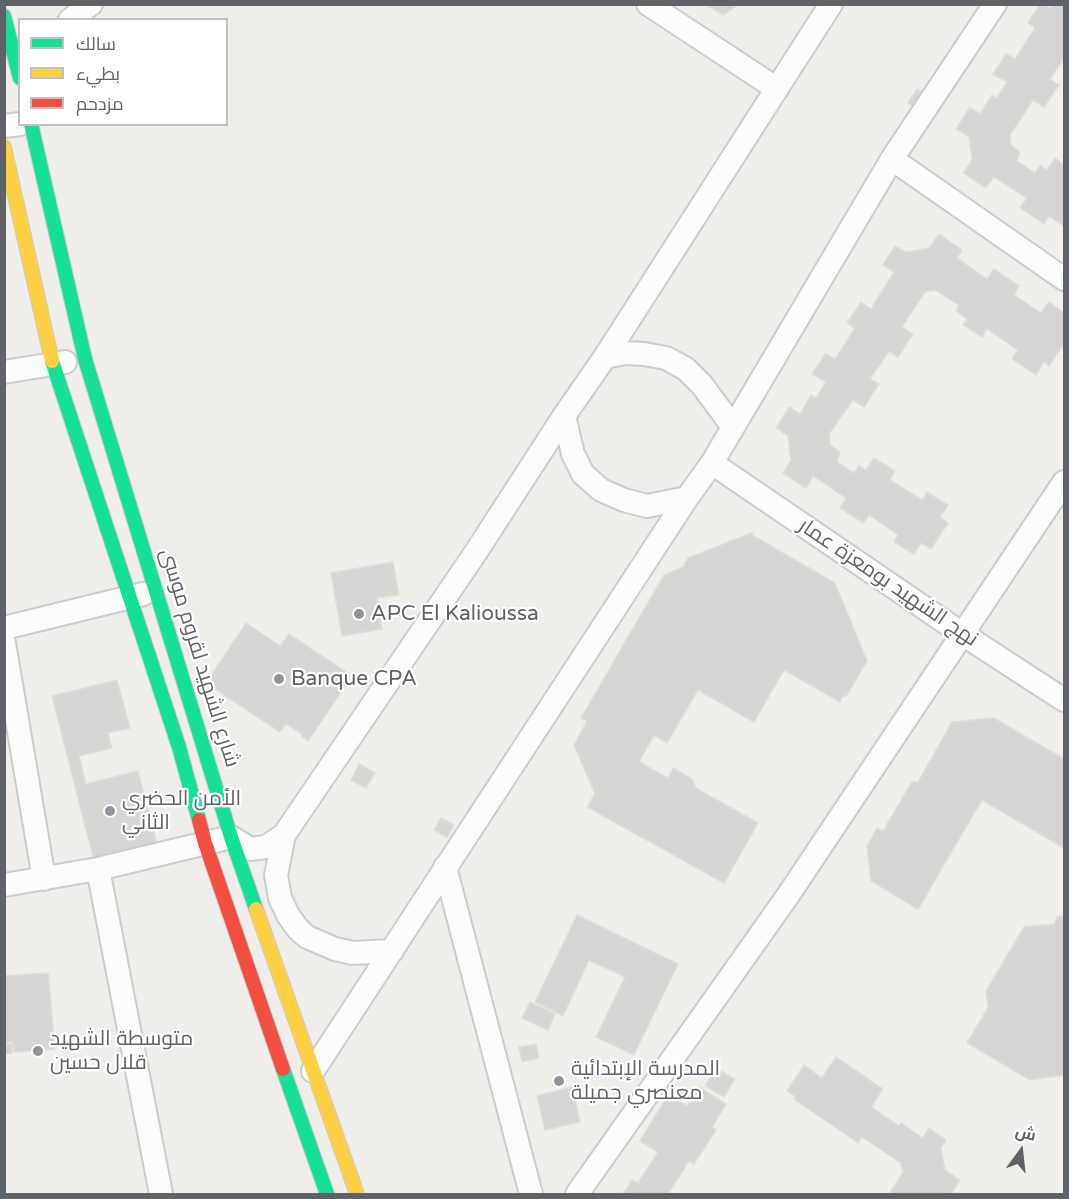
<!DOCTYPE html>
<meta charset="utf-8">
<style>
body{margin:0}
#map{position:relative;width:1069px;height:1199px;overflow:hidden;background:#efeeea;font-family:"Varela Round",Cairo,sans-serif}
canvas{display:block}
.frame{position:absolute;inset:0;border:6px solid #5f6368;pointer-events:none}
.legend{position:absolute;left:18px;top:18px;width:210px;height:108px;box-sizing:border-box;background:#fff;border:2px solid #bfc1c3;margin:0;padding:8px 10px;list-style:none;font-size:18px;color:#5f6368}
.legend li{display:flex;align-items:center;gap:12px;height:30px}
.legend b{width:30px;border:2px solid #bfc1c3}
.north{position:absolute;left:991px;top:1121px;width:60px;height:60px;-webkit-text-stroke:4px #fff;paint-order:stroke;rotate:15deg;font-size:16px;font-weight:700;line-height:24px;text-align:center;color:#5f6368}
.north::after{content:'';display:block;margin:auto;width:21px;height:27px;background:#5f6368;clip-path:polygon(50% 0,100% 100%,50% 72%,0 100%)}
</style>
<div id="map">
<canvas width="1069" height="1199"></canvas>
<div class="frame"></div>
<ul class="legend">
<li><b style="height:8px;background:#16e098"></b>سالك</li>
<li><b style="height:8px;background:#ffcf43"></b>بطيء</li>
<li><b style="height:8px;background:#f24e42"></b>مزدحم</li>
</ul>
<div class="north">ش</div>
</div>
<script>
const c = document.querySelector('canvas').getContext('2d');
c.lineJoin = 'round';
function paint(path, color) { c.fillStyle = color; c.fill(path, 'evenodd'); }
const shape = rows => new Path2D(rows.map(r => 'M' + r).join(''));
function stroke(path, color, width, dash) { c.strokeStyle = color; c.lineWidth = width; c.lineCap = dash ? 'butt' : 'round'; c.setLineDash(dash || []); c.stroke(path); }
function drawText(font, color, halo, rows, align = 'center') {
  c.font = font + ' "Varela Round",Cairo,sans-serif'; c.lineWidth = 4.5; c.setLineDash([]); c.textBaseline = 'middle'; c.strokeStyle = halo; c.fillStyle = color; for (const [text, x, y, turn = 0] of rows) {
    c.save(); c.translate(x, y); c.rotate((+turn || 0) * Math.PI / 180); c.textAlign = isNaN(turn) ? turn : align; if (halo) c.strokeText(text, 0, 0); c.fillText(text, 0, 0); c.restore();
  }
}
const building = shape([
 [705,4,739,4,723,15,705,4],
 [1040,4,1045,4,1051,9,1054,4,1064,4,1064,58,1050,79,1059,85,1044,107,1033,100,1010,135,1011,145,1020,152,1017,161,1035,173,1040,165,1047,170,1055,158,1064,165,1064,226,1049,216,1044,224,1020,208,1027,198,994,177,986,188,963,173,972,160,969,137,956,129,970,107,980,114,992,95,996,99,1007,82,993,74,1006,54,1015,59,1035,28,1028,23,1040,4],
 [917,89,931,97,923,111,908,103,917,89],
 [939,234,962,250,957,258,987,279,994,269,1019,286,1014,295,1041,313,1049,302,1064,313,1064,343,1049,366,1044,362,1036,375,1012,359,1018,350,987,329,982,337,963,325,967,319,956,311,959,305,935,290,925,292,902,327,913,334,898,357,889,351,870,379,879,384,864,407,853,400,829,434,830,445,840,452,837,462,854,473,859,465,866,470,874,458,895,471,890,480,922,500,927,492,948,505,940,517,948,523,931,549,921,543,914,554,894,542,898,535,869,515,863,523,840,508,846,498,813,476,806,488,783,473,791,460,788,436,776,428,789,407,800,414,811,395,816,398,826,382,812,374,826,353,835,359,855,328,847,323,861,302,871,309,894,272,883,265,895,246,906,252,929,248,939,234],
 [754,532,752,535,835,583,867,661,847,695,842,697,840,702,784,670,754,722,698,690,667,743,654,735,639,762,668,778,673,768,692,779,696,788,758,823,724,883,587,807,595,794,574,745,587,721,581,718,664,575,683,567,688,558,754,532],
 [393,562,399,595,377,598,382,629,342,636,331,573,393,562],
 [246,623,280,646,289,634,352,676,308,741,301,736,302,734,286,724,280,732,206,683,246,623],
 [117,680,130,728,108,733,112,748,79,756,86,784,138,771,157,844,94,861,52,696,117,680],
 [994,718,1064,759,1064,848,982,800,918,909,871,881,867,846,877,828,883,831,912,782,918,782,952,722,994,718],
 [359,764,375,773,366,788,351,780,359,764],
 [441,818,454,825,447,837,434,830,441,818],
 [577,915,678,964,634,1055,596,1037,625,977,589,960,563,1016,535,1002,577,915],
 [1058,916,1064,916,1064,1075,1030,1080,967,1043,988,1008,986,991,1024,927,1054,924,1058,916],
 [48,973,55,1049,14,1052,13,1042,4,1042,4,976,48,973],
 [530,1002,555,1014,548,1030,522,1018,530,1002],
 [4,1044,12,1044,12,1053,4,1054,4,1044],
 [536,1044,539,1058,522,1062,519,1047,536,1044],
 [836,1057,883,1089,871,1107,899,1126,901,1123,923,1138,929,1128,946,1140,941,1148,945,1170,960,1180,951,1194,889,1194,903,1172,901,1163,862,1137,858,1143,794,1099,796,1097,787,1091,804,1065,822,1078,836,1057],
 [716,1068,735,1079,724,1097,705,1086,716,1068],
 [572,1087,580,1122,545,1130,537,1096,572,1087],
 [699,1087,726,1104,712,1127,716,1130,694,1164,689,1161,668,1194,623,1194,632,1180,638,1183,658,1152,640,1141,668,1095,687,1106,699,1087]
]);
paint(building, '#d6d5d3');
stroke(building, '#deddd9', 1.5);
const street = shape([
 [648,4,777,89],
 [70,20,91,4],
 [4,126,20,124],
 [892,159,1064,279],
 [605,357,625,353,644,354,666,358,686,369,702,385,733,427],
 [4,372,65,362],
 [564,416,573,454,583,474,601,490,624,500,647,506,687,498],
 [712,463,964,635,1064,700],
 [4,628,143,594],
 [4,643,44,879],
 [284,835,276,875,280,898,288,915,298,929,307,937,335,949,353,953,392,951],
 [445,867,531,1194],
 [98,869,161,1194],
 [4,885,98,869,231,837,250,849,266,847,284,835,476,552,564,416,605,357,831,4],
 [313,1071,687,498,712,463,892,159,995,4],
 [577,1194,789,894,1064,482]
]);
const fast = shape([
 [4,16,20,78],
 [31,124,85,359,231,837,256,909],
 [52,361,179,747,199,820],
 [283,1069,327,1194]
]);
const slow = shape([
 [4,147,52,361],
 [256,909,357,1194]
]);
const jam = shape([
 [199,820,205,843,283,1069]
]);
stroke(street, '#cbcccc', 26);
stroke(fast, '#cacacb', 16);
stroke(slow, '#cacacb', 16);
stroke(jam, '#cacacb', 16);
stroke(street, '#fdfcfc', 22);
stroke(fast, '#16e098', 14);
stroke(slow, '#ffcf43', 14);
stroke(jam, '#f24e42', 14);
for (const [x, y, r, color] of [
 [359,614,6,"#919496"],
 [279,679,6,"#919496"],
 [110,811,6,"#919496"],
 [38,1051,6,"#919496"],
 [559,1081,6,"#919496"]
]) { const dot = new Path2D(); dot.arc(x, y, r, 0, 2 * Math.PI); c.fillStyle = color; c.fill(dot); stroke(dot, '#fff', 2); }
drawText('21px', '#5f6368', '#fff', [
 ["نهج الشهيد بومعزة عمار",888,583,34],
 ["شارع الشهيد لقروم موسى",199,658,73]
]);
drawText('21px', '#5f6368', '#fff', [
 ["APC El Kalioussa",371,614],
 ["Banque CPA",291,679],
 ["الأمن الحضري",122,799],
 ["الثاني",122,823],
 ["متوسطة الشهيد",50,1039],
 ["قلال حسين",50,1063],
 ["المدرسة الإبتدائية",571,1069],
 ["معنصري جميلة",571,1093]
], 'left');
</script>
